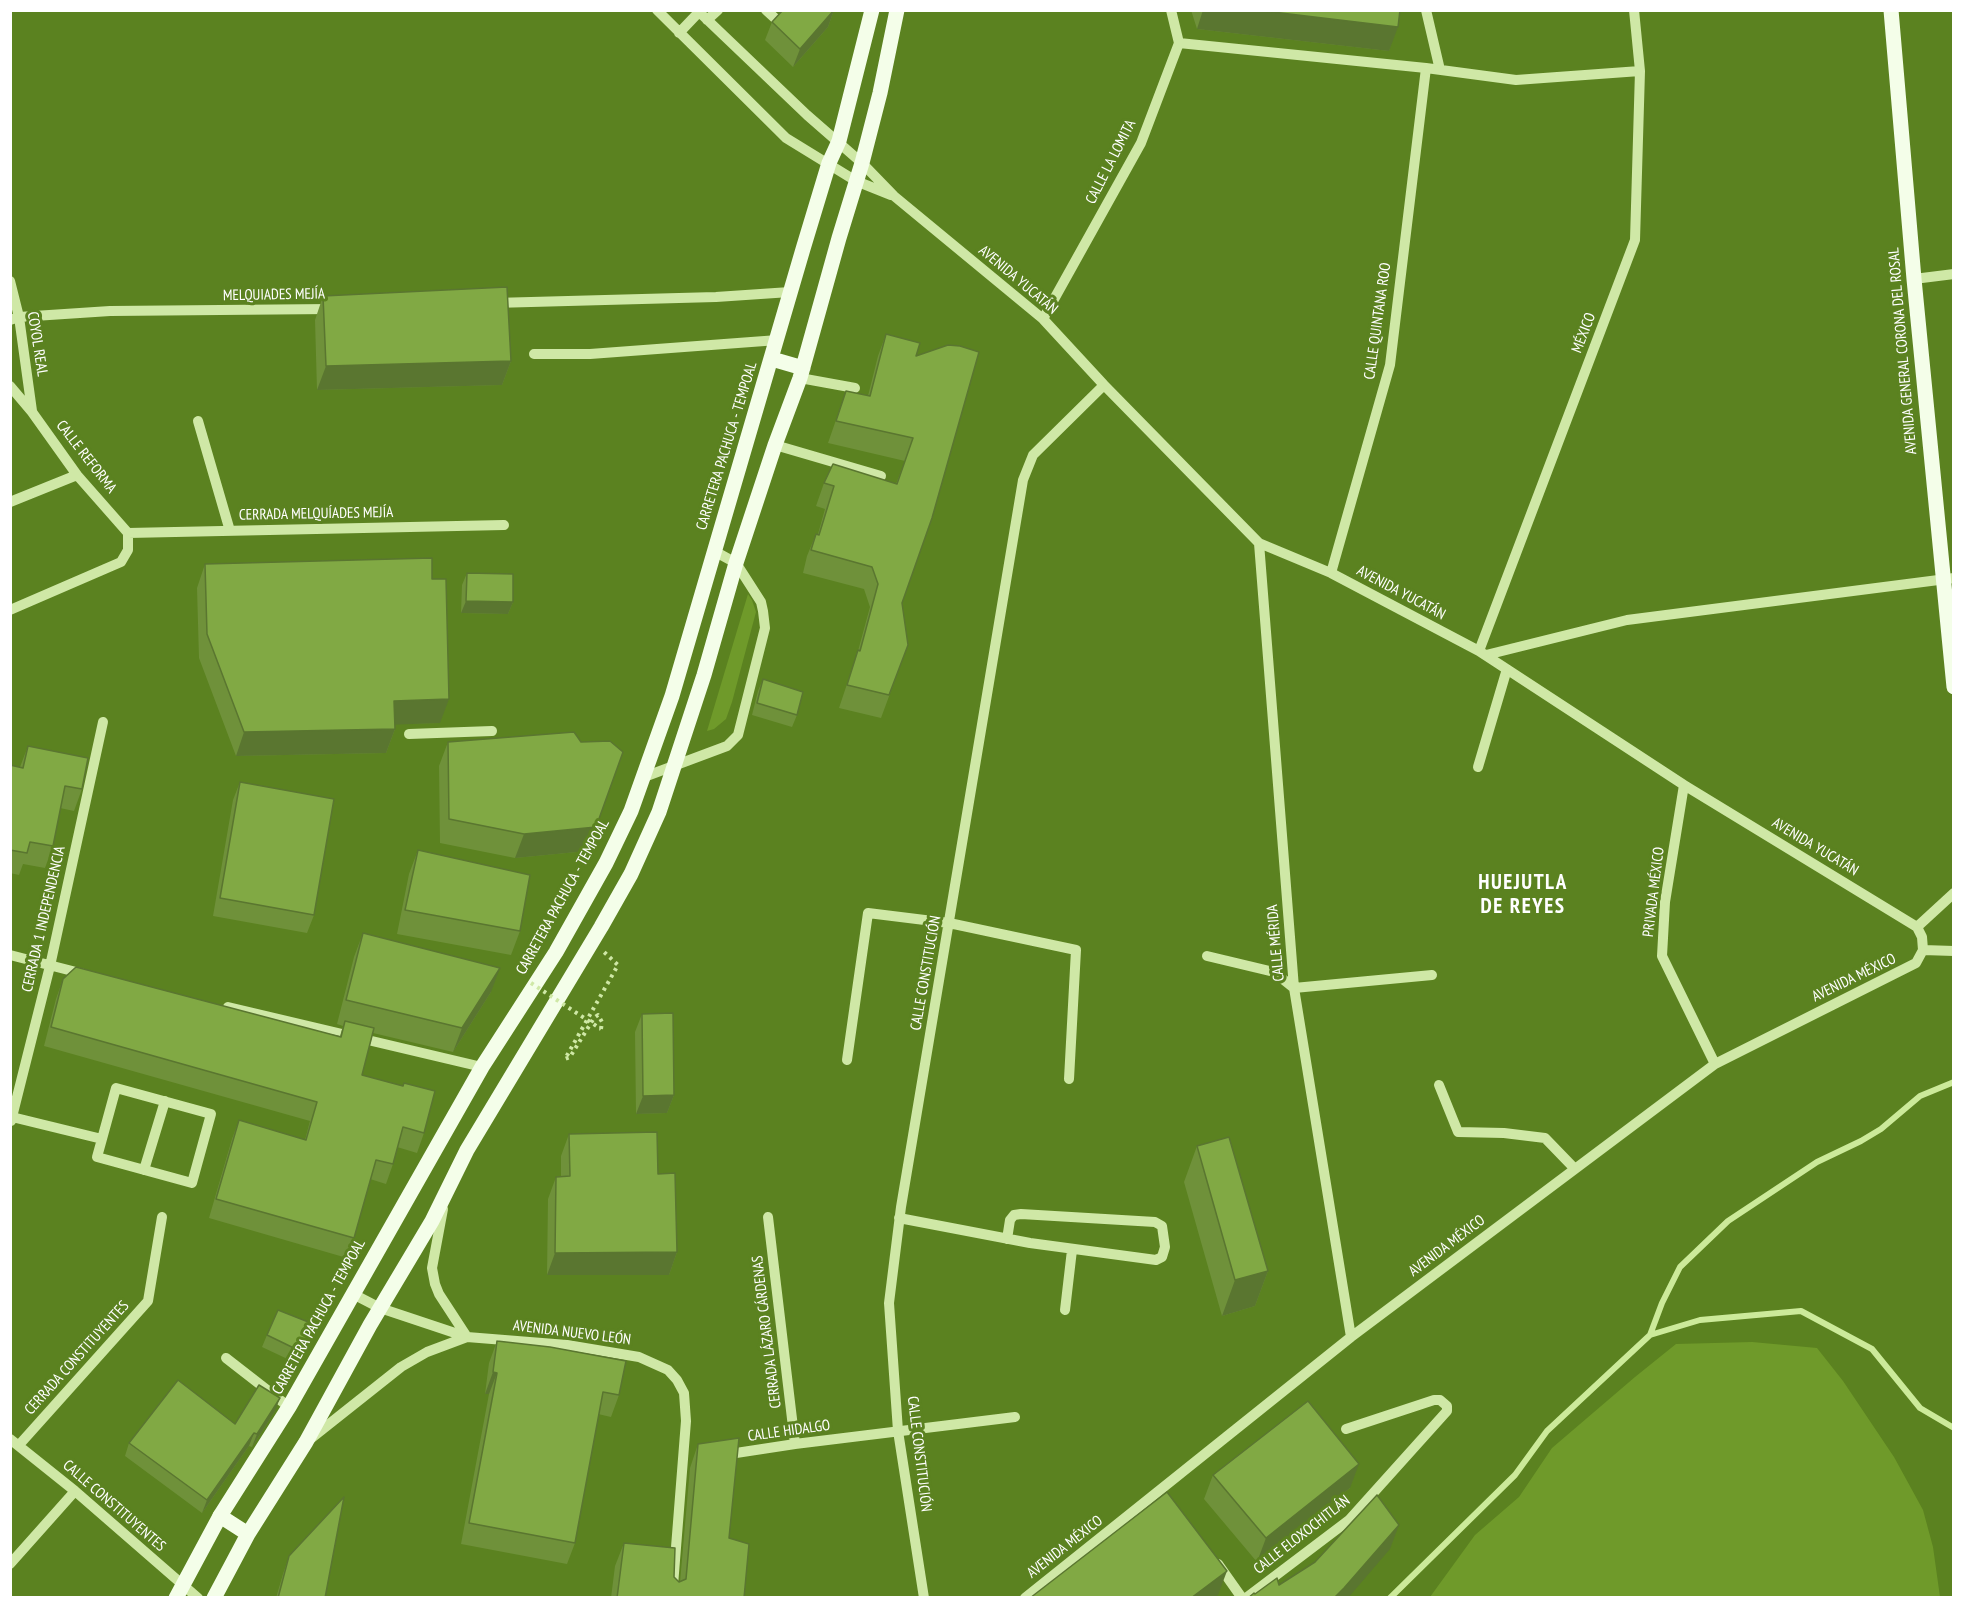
<!DOCTYPE html>
<meta charset="utf-8">
<style>
body{margin:0}
#map{position:relative;width:1964px;height:1608px;overflow:hidden;background:#5b8220;font-family:"PT Sans Narrow",sans-serif}
canvas{display:block}
.frame{position:absolute;inset:0;border:12px solid #fff;pointer-events:none}
</style>
<div id="map">
<canvas width="1964" height="1608"></canvas>
<div class="frame"></div>
</div>
<script>
const c = document.querySelector('canvas').getContext('2d');
c.lineJoin = 'round';
function paint(path, color) { c.fillStyle = color; c.fill(path, 'evenodd'); }
const shape = rows => new Path2D(rows.map(r => 'M' + r).join(''));
function stroke(path, color, width, dash) { c.strokeStyle = color; c.lineWidth = width; c.lineCap = dash ? 'butt' : 'round'; c.setLineDash(dash || []); c.stroke(path); }
function drawText(font, color, halo, rows, align = 'center') {
  c.font = font + ' "PT Sans Narrow",sans-serif'; c.lineWidth = 6; c.setLineDash([]); c.textBaseline = 'middle'; c.strokeStyle = halo; c.fillStyle = color; for (const [text, x, y, turn = 0] of rows) {
    c.save(); c.translate(x, y); c.rotate((+turn || 0) * Math.PI / 180); c.textAlign = isNaN(turn) ? turn : align; if (halo) c.strokeText(text, 0, 0); c.fillText(text, 0, 0); c.restore();
  }
}
paint(shape([
 [748,594,752,600,756,612,732,702,726,719,714,729,707,731],
 [1752,1342,1817,1348,1843,1381,1894,1457,1923,1510,1933,1547,1940,1597,1430,1597,1475,1535,1519,1497,1552,1448,1635,1377,1676,1344]
]), '#6f9a2a');
stroke(shape([
 [1650,1335,1700,1320,1801,1311,1872,1349,1920,1408,1954,1428],
 [1390,1598,1515,1475,1547,1431,1650,1335,1662,1303,1680,1267,1728,1221,1817,1162,1861,1141,1881,1129,1920,1096,1954,1082]
]), '#ccea9a', 6);
stroke(shape([
 [601,1029,602,1022,598,1015,594,1018,570,1057,565,1059,618,965,604,952]
]), '#cfe8a6', 4, [3, 4.5]);
stroke(shape([
 [657,10,786,138,856,181,891,195],
 [697,10,807,115,862,163,894,196,1043,319,1104,385,1259,543,1331,573,1479,651,1684,785,1917,927,1922,937,1923,950,1916,963,1715,1064,1351,1337,1025,1598],
 [766,10,778,21],
 [1426,10,1440,70],
 [707,20,718,10],
 [679,33,699,12],
 [1179,43,1426,68,1516,80,1640,71],
 [1914,279,1954,274],
 [10,281,19,317,32,411],
 [494,303,716,297,790,292],
 [1043,319,1141,143,1179,43,1171,10],
 [10,320,19,317,110,311,331,309],
 [534,354,590,354,778,340],
 [800,378,855,388],
 [10,386,32,412,77,475,128,533,128,550,121,562,10,610],
 [198,421,230,531],
 [775,445,881,476],
 [10,502,77,475],
 [128,533,504,525],
 [1259,543,1294,988,1351,1337],
 [1331,573,1390,365,1426,68],
 [1479,651,1635,240,1640,71,1634,10],
 [1486,655,1627,620,1954,578],
 [409,734,492,731],
 [1478,767,1507,669],
 [644,777,727,746,738,735,765,628,763,611,761,602,736,563,714,551],
 [1684,785,1665,902,1662,956,1715,1064],
 [1917,927,1954,893],
 [1923,950,1954,951],
 [10,955,84,974],
 [1207,956,1274,972,1294,988,1432,975],
 [228,1007,482,1067],
 [847,1060,868,913,949,923,1076,950,1069,1079],
 [1439,1085,1458,1132,1504,1133,1545,1138,1575,1169],
 [12,1117,102,1139,97,1157,192,1183,211,1114,116,1088,102,1139],
 [11,1121,50,966,103,722],
 [144,1170,165,1101],
 [768,1217,795,1444],
 [899,1218,1030,1243,1156,1260,1162,1257,1165,1247,1162,1226,1155,1222,1021,1214,1014,1215,1010,1220,1007,1239],
 [353,1294,380,1308,467,1337,567,1345,639,1357,668,1370,677,1380,684,1393,686,1421,672,1598],
 [1065,1310,1072,1250],
 [226,1358,289,1407],
 [10,1439,75,1491,198,1598],
 [309,1440,401,1367,427,1352,467,1337,439,1294,435,1284,432,1268,443,1209],
 [19,1445,148,1301,162,1217],
 [723,1455,795,1444,1015,1417],
 [10,1564,75,1491],
 [1218,1564,1242,1598],
 [924,1598,898,1431,889,1303,901,1207,1023,480,1033,455,1104,385],
 [1246,1598,1349,1520,1447,1411,1447,1406,1440,1400,1434,1400,1346,1429]
]), '#cfe8a6', 10);
stroke(shape([
 [1891,10,1914,279,1954,687],
 [772,359,803,368],
 [248,1534,220,1516,289,1407,482,1067,556,952,606,863,631,811,672,696,803,249,829,163,839,141,872,10],
 [214,1598,248,1534,306,1442,370,1325,432,1221,467,1150,601,927,631,874,659,812,704,675,736,563,775,445,800,378,839,238,862,163,880,93,897,10]
]), '#f4fee9', 15);
stroke(shape([
 [531,983,601,1029]
]), '#cfe8a6', 4, [3, 4.5]);
stroke(shape([
 [176,1598,220,1516]
]), '#f4fee9', 15);
paint(shape([
 [783,10,834,10,828,27,793,67,765,40,772,22],
 [1191,10,1400,10,1389,51,1197,29],
 [323,296,511,361,502,385,317,390,315,320],
 [886,334,916,356,948,345,902,603,908,645,881,718,839,708,858,651,870,607,864,589,803,573,807,556,816,534,818,534,825,509,816,506,824,483,896,484,905,461,828,443,846,391,868,396,878,356],
 [205,564,432,579,440,723,394,724,395,729,386,753,236,756,199,658,197,588],
 [467,573,513,602,508,614,461,613,462,585],
 [763,679,797,715,792,727,752,715,758,691],
 [448,742,596,827,587,851,515,858,440,843,439,766],
 [28,746,82,789,74,811,60,808,53,846,45,868,23,864,19,875,10,873,10,765,20,767],
 [240,782,314,915,307,933,213,916,233,800],
 [418,850,520,931,511,955,397,934,409,874],
 [363,933,491,992,453,1052,373,1033,362,1075,424,1133,417,1153,397,1147,393,1164,386,1184,370,1179,354,1238,347,1258,209,1218,232,1139,239,1120,305,1140,310,1121,44,1046,56,999,63,979,340,1036,343,1026,337,1024,354,957],
 [642,1014,674,1095,667,1113,636,1114,635,1032],
 [569,1134,658,1174,677,1252,669,1275,547,1275,548,1199,556,1177,561,1176,561,1156],
 [1197,1146,1268,1271,1255,1306,1222,1316,1184,1182],
 [316,1325,312,1337,296,1363,262,1347,267,1335],
 [497,1341,619,1395,611,1417,598,1414,575,1543,567,1564,461,1544,489,1394,485,1394,489,1363],
 [275,1411,252,1447,249,1446,202,1513,125,1456,129,1443,235,1424],
 [698,1444,729,1538,744,1598,611,1598,615,1566,624,1543,680,1582,690,1468],
 [1213,1475,1350,1488,1257,1562,1204,1499],
 [289,1556,325,1598,276,1598,283,1574]
]), '#6f913a');
paint(shape([
 [834,10,828,27,793,67,800,49],
 [1203,10,1256,10,1398,27,1389,51,1197,29],
 [511,361,502,385,317,390,326,366],
 [466,601,513,602,508,614,461,613],
 [449,699,440,723,385,725,394,701],
 [395,729,386,753,236,756,244,732],
 [596,827,587,851,515,858,524,834],
 [500,968,491,992,453,1052,462,1028],
 [674,1095,667,1113,636,1114,643,1096],
 [677,1252,669,1275,547,1275,555,1253],
 [1268,1271,1255,1306,1222,1316,1235,1280],
 [316,1325,312,1337,296,1363,300,1351],
 [493,1372,497,1373,489,1394,485,1394],
 [280,1398,275,1411,252,1447,257,1434],
 [254,1433,249,1446,202,1513,207,1500],
 [1359,1464,1350,1488,1257,1562,1266,1538],
 [1399,1525,1390,1549,1348,1598,1334,1598],
 [1227,1571,1218,1595,1215,1598,1191,1598]
]), '#5a7630');
const building = shape([
 [783,10,834,10,800,49,772,22,783,10],
 [1256,10,1400,10,1398,27,1256,10],
 [507,287,511,361,326,366,323,296,507,287],
 [886,334,920,343,916,356,948,345,960,346,979,352,932,518,902,603,908,645,889,695,847,685,858,650,860,651,878,584,872,567,811,550,816,534,819,535,834,486,824,483,833,464,897,484,913,438,836,421,846,391,870,396,886,334],
 [432,558,432,579,446,579,449,699,394,701,395,729,244,732,207,634,205,564,432,558],
 [467,573,513,574,513,602,466,601,467,573],
 [763,679,803,692,797,715,757,703,763,679],
 [574,732,581,742,610,741,623,752,596,827,524,834,449,819,448,742,574,732],
 [28,746,88,758,82,789,65,786,53,846,30,842,27,853,10,850,10,765,23,768,28,746],
 [240,782,334,799,314,915,220,898,240,782],
 [418,850,530,875,520,931,405,910,418,850],
 [363,933,500,968,462,1028,346,1000,363,933],
 [76,967,341,1037,345,1021,374,1028,362,1075,403,1086,404,1083,435,1091,424,1133,403,1127,393,1164,376,1160,354,1238,216,1199,239,1120,306,1140,317,1102,51,1027,63,979,76,967],
 [673,1013,674,1095,643,1096,642,1014,673,1013],
 [657,1132,658,1174,675,1173,677,1252,555,1253,556,1177,570,1176,569,1134,657,1132],
 [1229,1137,1268,1271,1235,1280,1197,1146,1229,1137],
 [278,1310,316,1325,300,1351,267,1335,278,1310],
 [497,1341,550,1347,626,1361,619,1395,603,1392,575,1543,469,1523,497,1373,493,1372,497,1341],
 [178,1380,235,1424,259,1385,280,1398,257,1434,254,1433,207,1500,129,1443,178,1380],
 [1308,1401,1359,1464,1266,1538,1213,1475,1308,1401],
 [739,1438,729,1538,749,1544,744,1598,617,1598,624,1543,675,1548,674,1577,679,1582,686,1579,698,1444,739,1438],
 [1167,1492,1227,1571,1191,1598,1030,1598,1167,1492],
 [1377,1495,1399,1525,1344,1588,1334,1598,1248,1598,1254,1593,1255,1594,1277,1578,1279,1585,1315,1562,1377,1495],
 [344,1497,325,1598,278,1598,289,1556,344,1497]
]);
paint(building, '#81a944');
stroke(building, '#5a7630', 1.5);
drawText('15px', '#fff', '#5b8220', [
 ["CALLE LA LOMITA",1111,162,-63],
 ["AVENIDA YUCATÁN",1018,280,40],
 ["MELQUIADES MEJÍA",274,295,-1],
 ["CALLE QUINTANA ROO",1378,321,-82],
 ["MÉXICO",1584,333,-69],
 ["COYOL REAL",37,344,81],
 ["AVENIDA GENERAL CORONA DEL ROSAL",1903,351,-95],
 ["CARRETERA PACHUCA - TEMPOAL",727,446,-73],
 ["CALLE REFORMA",86,457,52],
 ["CERRADA MELQUÍADES MEJÍA",316,514,-1],
 ["AVENIDA YUCATÁN",1401,593,28],
 ["AVENIDA YUCATÁN",1815,847,31],
 ["PRIVADA MÉXICO",1654,892,-83],
 ["CARRETERA PACHUCA - TEMPOAL",563,897,-61],
 ["CERRADA 1 INDEPENDENCIA",44,919,-77],
 ["CALLE MÉRIDA",1276,943,-95],
 ["CALLE CONSTITUCIÓN",926,973,-80],
 ["AVENIDA MÉXICO",1854,978,-26],
 ["AVENIDA MÉXICO",1447,1246,-37],
 ["CARRETERA PACHUCA - TEMPOAL",319,1317,-61],
 ["CERRADA LÁZARO CÁRDENAS",767,1332,-97],
 ["AVENIDA NUEVO LEÓN",572,1333,7],
 ["CERRADA CONSTITUYENTES",77,1358,-48],
 ["CALLE HIDALGO",789,1431,-8],
 ["CALLE CONSTITUCIÓN",919,1454,83],
 ["CALLE CONSTITUYENTES",114,1506,41],
 ["CALLE ELOXOCHITLÁN",1302,1535,-38],
 ["AVENIDA MÉXICO",1065,1547,-38]
]);
c.letterSpacing = '1.5px';
drawText('bold 21px', '#fff', '#5b8220', [
 ["HUEJUTLA",1523,883],
 ["DE REYES",1523,907]
]);
c.letterSpacing = '0px';
</script>
